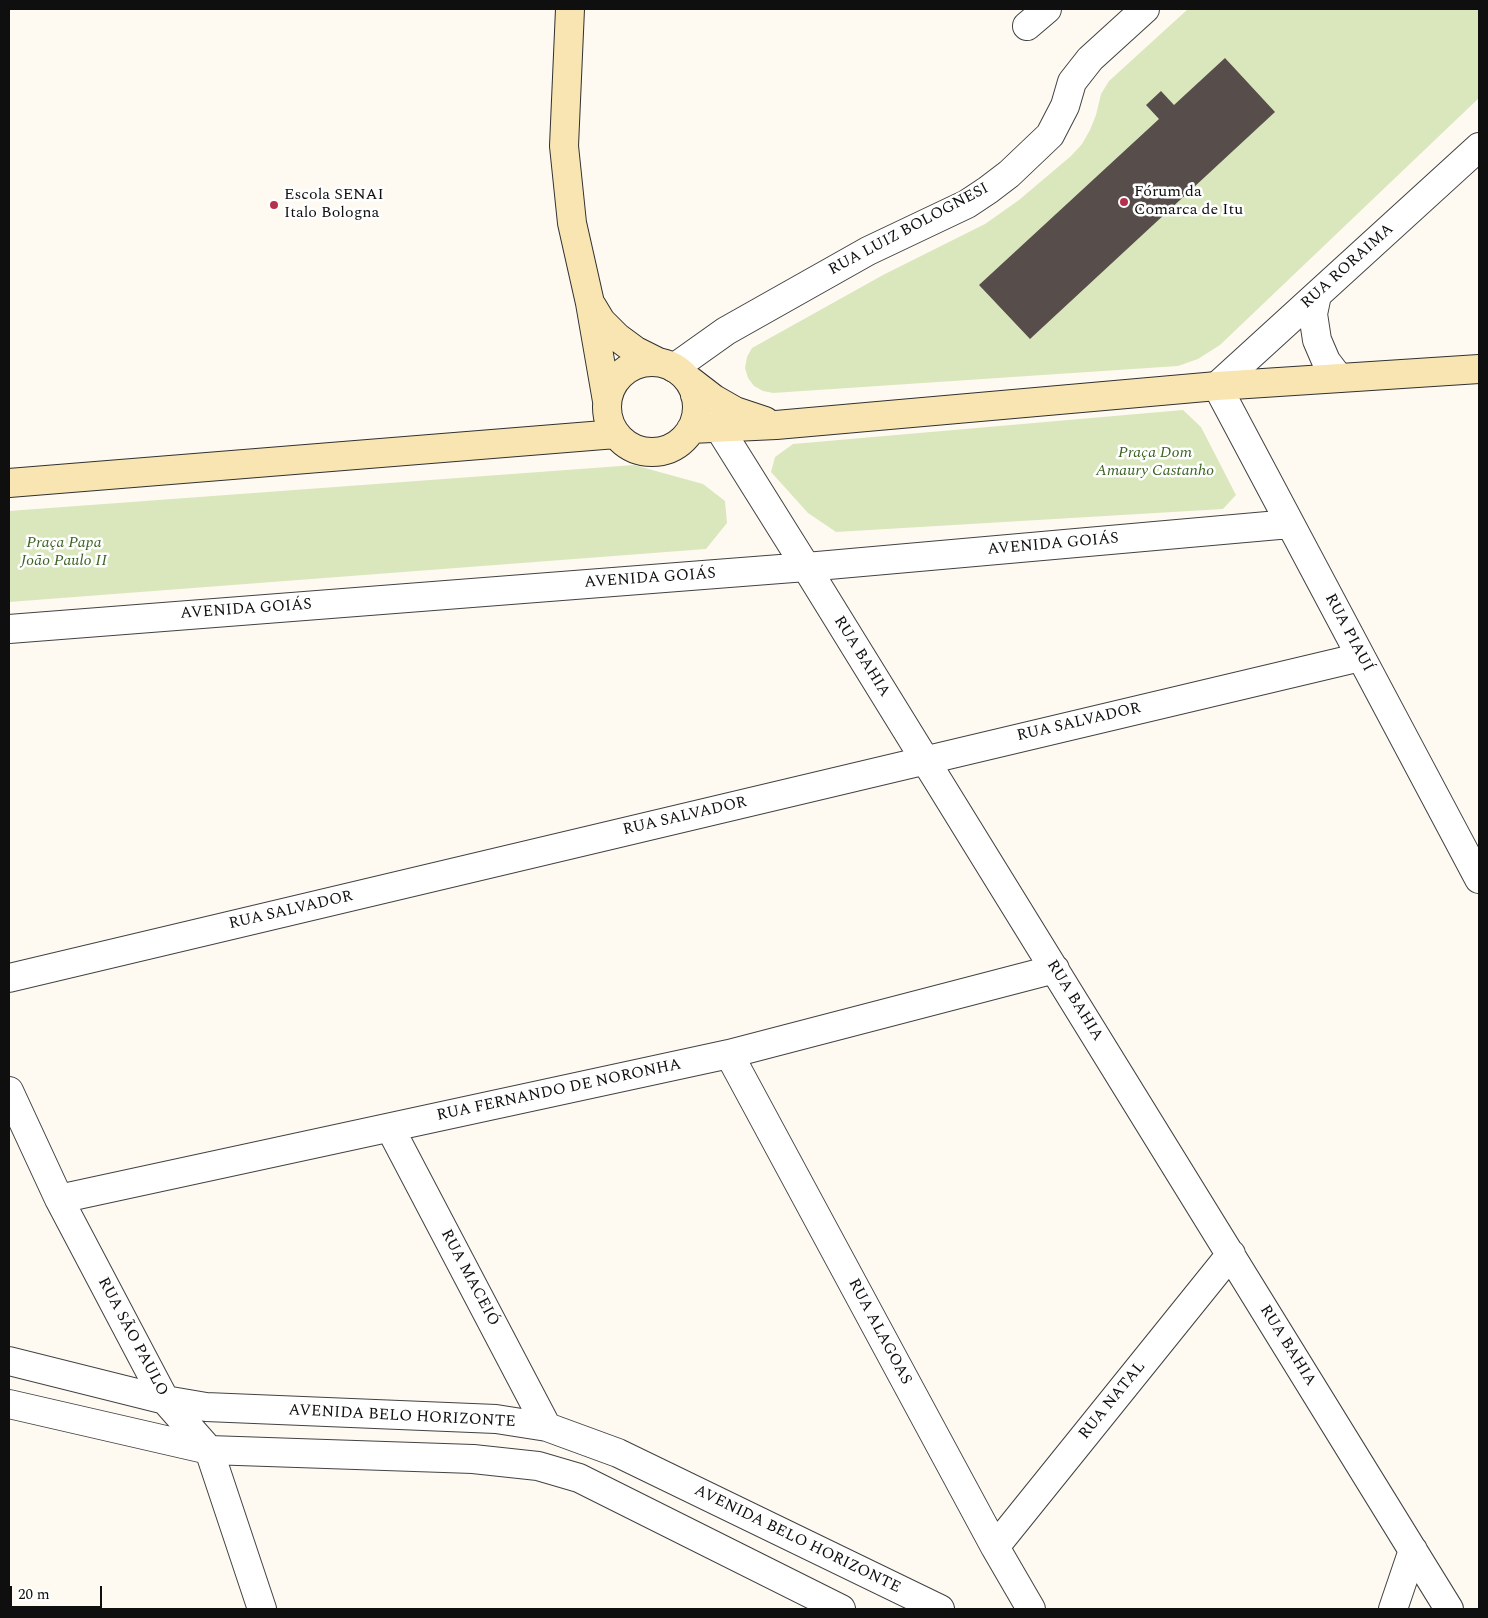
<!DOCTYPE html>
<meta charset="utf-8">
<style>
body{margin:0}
#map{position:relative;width:1488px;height:1618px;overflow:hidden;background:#fefaf2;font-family:Spectral,serif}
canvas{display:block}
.frame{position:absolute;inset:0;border:10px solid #0f0f0f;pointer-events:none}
.scale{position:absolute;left:10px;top:1586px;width:92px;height:22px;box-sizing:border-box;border:2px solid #0f0f0f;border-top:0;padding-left:6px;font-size:15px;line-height:18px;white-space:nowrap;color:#0f0f0f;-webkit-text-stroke:4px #fff;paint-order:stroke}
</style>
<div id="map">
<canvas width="1488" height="1618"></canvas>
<div class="frame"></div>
<div class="scale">20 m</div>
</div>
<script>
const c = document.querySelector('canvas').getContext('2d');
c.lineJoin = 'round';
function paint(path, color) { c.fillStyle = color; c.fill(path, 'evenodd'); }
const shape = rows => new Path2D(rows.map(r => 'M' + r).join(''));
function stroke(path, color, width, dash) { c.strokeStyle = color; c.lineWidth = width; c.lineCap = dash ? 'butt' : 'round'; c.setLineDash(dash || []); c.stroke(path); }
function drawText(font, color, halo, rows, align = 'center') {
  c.font = font + ' Spectral,serif'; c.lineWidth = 5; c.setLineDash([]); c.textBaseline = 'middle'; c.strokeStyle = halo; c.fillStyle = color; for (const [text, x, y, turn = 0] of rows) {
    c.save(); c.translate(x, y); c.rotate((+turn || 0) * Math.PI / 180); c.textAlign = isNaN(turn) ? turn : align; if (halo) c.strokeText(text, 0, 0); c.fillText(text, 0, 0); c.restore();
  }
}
paint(shape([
 [1188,9,1479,9,1479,98,1220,345,1198,359,1178,366,773,393,763,391,754,386,748,378,745,368,747,357,752,348,883,275,985,224,1019,200,1071,156,1082,144,1090,130,1096,115,1101,94,1109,81],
 [1183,410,1201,427,1236,495,1223,509,836,532,808,513,771,472,775,457,793,444],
 [634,465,703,484,725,501,727,523,706,549,9,602,9,511]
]), '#dae7bd');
paint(shape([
 [1225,58,1275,112,1030,339,979,285,1159,119,1146,105,1161,91,1174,105]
]), '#574e4c');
const street = shape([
 [1027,26,1047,9],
 [1479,147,1217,386,1479,879],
 [1317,295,1313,314,1317,340,1326,361,1339,378],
 [674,368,726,331,868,251,967,204,988,190,1009,174,1050,135,1065,106,1072,82,1090,59,1145,9],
 [695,395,719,428,806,567,1449,1609],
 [9,629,806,567,1290,524],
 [9,978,1361,657],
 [729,1054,995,1547,1031,1609],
 [9,1091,59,1199,165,1400,209,1450,262,1609],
 [390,1128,547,1427],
 [59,1199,729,1054,1055,969],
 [9,1361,165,1400,206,1407,496,1419,547,1427,618,1453,940,1609],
 [9,1404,209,1450,473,1459,538,1466,579,1478,841,1609],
 [995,1547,1231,1254],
 [1393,1609,1413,1550]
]);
const secondary = shape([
 [570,9,564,146,572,223,590,303,607,401],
 [592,306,601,321,617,337,636,351,658,362],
 '607 407a45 45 0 1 1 90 0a45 45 0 1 1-90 0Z',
 [688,379,714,399,735,411,765,421],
 [691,429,776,425,1217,386,1479,369],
 [9,483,616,434]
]);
stroke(street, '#424242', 30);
stroke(secondary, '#313131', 30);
stroke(street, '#fff', 28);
stroke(secondary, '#f9e5b2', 28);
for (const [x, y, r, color] of [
 [1124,202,5,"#b6304e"],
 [274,205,5,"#b6304e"]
]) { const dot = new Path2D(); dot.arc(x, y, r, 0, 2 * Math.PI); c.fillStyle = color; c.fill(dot); stroke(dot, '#fff', 2); }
drawText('16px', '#0f0f0f', '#fff', [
 ["Fórum da",1134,193],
 ["Comarca de Itu",1134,211],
 ["Escola SENAI",284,196],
 ["Italo Bologna",284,214]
], 'left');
drawText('16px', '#0f0f0f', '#fff', [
 ["RUA LUIZ BOLOGNESI",909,230,-28],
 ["RUA RORAIMA",1348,267,-42],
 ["AVENIDA GOIÁS",1053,545,-5],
 ["AVENIDA GOIÁS",650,579,-4],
 ["AVENIDA GOIÁS",246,610,-4],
 ["RUA PIAUÍ",1348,633,62],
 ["RUA BAHIA",861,657,58],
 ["RUA SALVADOR",1079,723,-13],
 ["RUA SALVADOR",685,817,-13],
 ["RUA SALVADOR",291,911,-13],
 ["RUA BAHIA",1074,1001,58],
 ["RUA FERNANDO DE NORONHA",559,1091,-12],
 ["RUA MACEIÓ",469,1278,62],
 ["RUA ALAGOAS",879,1332,62],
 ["RUA SÃO PAULO",132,1337,62],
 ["RUA BAHIA",1287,1346,58],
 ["RUA NATAL",1113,1401,-51],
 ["AVENIDA BELO HORIZONTE",402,1417,3],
 ["AVENIDA BELO HORIZONTE",797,1540,26]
]);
drawText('italic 16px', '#3c6323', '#fff', [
 ["Praça Dom",1155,454],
 ["Amaury Castanho",1155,472],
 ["Praça Papa",64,544],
 ["João Paulo II",64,562]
]);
</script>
